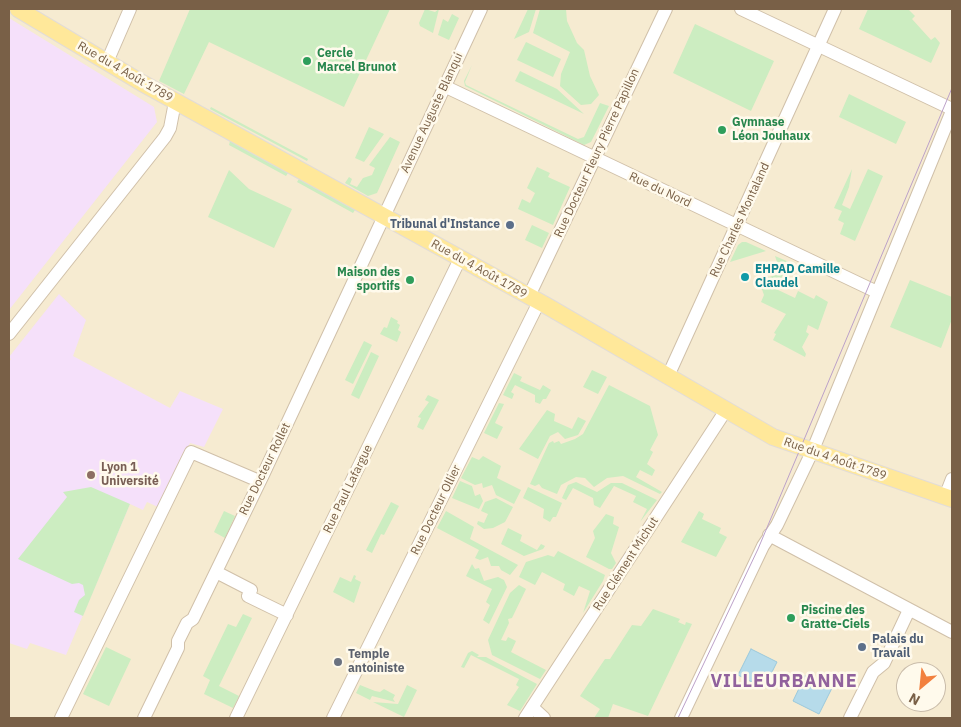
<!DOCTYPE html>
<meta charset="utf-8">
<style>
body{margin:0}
#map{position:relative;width:961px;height:727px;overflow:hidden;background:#fef8e4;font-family:"IBM Plex Sans",sans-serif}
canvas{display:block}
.frame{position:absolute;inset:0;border:10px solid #796047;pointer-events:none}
.north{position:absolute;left:896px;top:662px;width:50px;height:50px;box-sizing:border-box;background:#fffaec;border:1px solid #c9bcaa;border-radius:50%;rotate:208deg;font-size:14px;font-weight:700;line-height:20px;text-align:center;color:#796047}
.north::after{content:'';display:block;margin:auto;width:18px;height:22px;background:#f2803e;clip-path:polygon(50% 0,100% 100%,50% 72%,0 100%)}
</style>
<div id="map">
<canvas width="961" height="727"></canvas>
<div class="frame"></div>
<div class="north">N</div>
</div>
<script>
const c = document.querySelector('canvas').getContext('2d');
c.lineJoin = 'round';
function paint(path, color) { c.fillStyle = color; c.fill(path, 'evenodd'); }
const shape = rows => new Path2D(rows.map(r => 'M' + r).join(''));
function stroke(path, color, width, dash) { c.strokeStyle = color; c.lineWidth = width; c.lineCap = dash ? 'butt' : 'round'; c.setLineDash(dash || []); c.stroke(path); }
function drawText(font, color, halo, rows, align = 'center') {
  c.font = font + ' "IBM Plex Sans",sans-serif'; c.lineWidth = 5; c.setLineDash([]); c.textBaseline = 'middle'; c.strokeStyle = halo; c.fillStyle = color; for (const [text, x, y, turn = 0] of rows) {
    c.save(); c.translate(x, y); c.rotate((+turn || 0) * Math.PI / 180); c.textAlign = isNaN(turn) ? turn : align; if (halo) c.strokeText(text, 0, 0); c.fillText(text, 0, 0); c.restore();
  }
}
paint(shape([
 [9,9,952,9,952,718,9,718],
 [906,672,936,672,936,702,906,702]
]), '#f6ebd1');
paint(shape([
 [9,18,154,107,157,122,9,310],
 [59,294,86,320,73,356,170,408,180,391,223,409,204,447,190,443,158,507,147,502,143,510,130,504,66,655,30,643,27,649,9,643,9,362,11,359,9,357]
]), '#f5e0fa');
paint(shape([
 [190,9,390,9,344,107,209,42,184,94,159,81],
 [425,9,435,12,439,9,433,33,420,26,419,23],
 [528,9,536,9,529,32,514,39],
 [540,9,566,9,567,21,577,43,584,50,590,76,599,95,591,104,581,105,560,86,561,74,570,52,533,33],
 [868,9,908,9,915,16,912,19,931,40,935,37,940,43,931,63,859,29],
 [452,14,459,18,449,40,438,35,443,19,448,22],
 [695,24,774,61,751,111,673,73],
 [526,42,561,59,553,77,517,60],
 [472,65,465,82,466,85,578,139,584,137,600,103,609,106,591,142,584,145,465,86,464,81],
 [520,71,557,89,584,114,515,81],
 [849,94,906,122,896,144,839,117],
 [211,107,308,159,307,161,210,109],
 [369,127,384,134,364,162,355,158],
 [390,137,400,142,377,193,368,196,345,183,349,177,352,179,350,184,357,187,363,178,372,175,375,168,369,165],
 [230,141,288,173,286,176,229,145],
 [537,167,550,173,548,177,570,187,553,225,518,209,522,199,530,203,535,193,527,188],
 [852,169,849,187,842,205,850,209,868,169,883,176,855,241,840,234,844,223,838,220,842,211,834,208],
 [229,170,249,189,292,209,274,248,208,217],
 [299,179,355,210,353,213,297,182],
 [532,225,549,233,542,248,525,240],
 [742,242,746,242,766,251,730,262,738,245],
 [775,256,789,262,776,289,795,298,798,291,814,299,816,295,828,302,818,330,808,325,806,332,809,334,802,347,806,354,805,357,773,340,776,334,774,333,786,314,761,302,764,295,759,281,775,275,771,264,777,262],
 [910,280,952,297,952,319,941,348,890,327],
 [391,317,398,321,397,323,400,325,398,330,401,332,397,342,380,334,384,327,387,328],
 [364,341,372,345,353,384,345,380],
 [371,352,379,356,359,399,351,395],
 [592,370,607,377,598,394,583,387],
 [514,373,522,377,520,381,540,390,543,385,551,390,546,399,543,399,540,404,535,402,535,395,515,385,511,392,514,394,512,399,503,395],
 [609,385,650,406,658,435,650,450,653,452,647,464,655,470,652,476,640,470,636,477,662,492,660,494,623,476,607,478,594,487,585,478,576,477,561,485,557,494,542,488,539,484,535,486,530,484,549,443,553,441,554,443,559,441,561,444,575,439,583,434],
 [428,395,439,400,423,430,417,427,421,418,418,417,429,402,425,400],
 [499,403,504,404,495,423,503,427,497,439,484,433],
 [547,410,555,414,554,421,572,429,578,417,586,421,578,435,565,439,558,432,550,436,538,459,519,449],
 [483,456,501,466,497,478,521,490,514,504,496,495,492,485,483,488,482,483,475,485,461,478,472,457,479,460],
 [460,481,472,486,475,496,480,494,483,501,479,509,452,498],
 [576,482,597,492,611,483,622,483,657,500,640,522,647,509,633,502,636,496,614,486,600,508,594,505,593,498,573,488,566,500,562,498,568,485],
 [91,487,130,504,83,616,74,612,79,600,85,595,83,585,79,583,72,584,18,559,67,497,63,492],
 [528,487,562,503,556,517,553,517,550,522,543,518,544,509,523,498],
 [496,498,513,507,505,522,493,528,484,529,477,524,478,521,484,523,488,514,481,511,485,502],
 [391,502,399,506,384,535,381,534,372,553,366,550],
 [224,511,235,516,225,538,214,532],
 [446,511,474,527,470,539,518,565,510,575,501,570,499,566,491,566,488,557,480,560,475,558,479,550,437,528],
 [699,511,704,514,702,519,721,528,719,533,727,537,716,557,681,542],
 [606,514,614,517,613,524,619,527,611,553,616,563,612,569,609,569,586,557,595,538,593,531],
 [508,528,522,535,520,541,537,550,541,544,545,546,543,549,524,556,501,544],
 [558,551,605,575,603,581,583,613,590,591,579,586,574,596,563,590,565,584,542,572,535,585,519,577,526,562,548,555,554,557],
 [472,564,475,569,479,568,484,581,498,577,504,580,507,587,489,624,483,620,490,605,486,602,492,589,466,576],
 [354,575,356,576,355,579,361,582,354,603,333,592,340,577,351,582],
 [519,585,526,589,512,618,508,619,509,623,501,640,506,641,508,637,516,641,511,652,546,670,540,679,492,655,488,640,510,593],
 [653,609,680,619,678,622,685,625,686,622,692,624,648,716,613,704,608,718,594,718,600,709,580,696,605,659,610,659,632,625,641,626],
 [243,614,252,618,219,686,239,696,233,708,204,694,210,680,203,676,228,624,236,627],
 [106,647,131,659,109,706,83,694],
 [472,651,479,655,477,657,486,657,537,684,520,711,507,705,519,687,516,685,519,679,471,655,464,668,461,667,468,653],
 [360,685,375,691,380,692,384,689,395,695,393,699,395,702,372,696,370,700,356,693],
 [407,685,417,690,404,717,373,702,398,704]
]), '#ccedc1');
const water = shape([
 [751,649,777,662,764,688,738,675,751,649],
 [805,676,832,688,819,714,793,701,805,676]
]);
paint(water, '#b6dbea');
stroke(water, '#9bc9dc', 1);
const minor = shape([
 [741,9,952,109],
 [107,62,130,9],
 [444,86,877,292],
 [529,296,666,9],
 [9,334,165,137,170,128,175,102],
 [668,376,835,9],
 [945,497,952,479],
 [769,535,952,632],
 [216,572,251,590,248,596,287,615],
 [532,707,544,718],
 [61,718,191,452,259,481],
 [144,718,178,648,178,641,187,623,193,619,263,475,481,9],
 [236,718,460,259],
 [333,718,539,302],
 [525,718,726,410],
 [681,718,763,546,777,525,812,452,952,111],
 [850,718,873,672,884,663,909,610]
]);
const major = shape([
 [18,9,142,83,547,306,773,437,952,499]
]);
stroke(minor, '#d0c0a9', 14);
stroke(major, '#e2dcd7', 18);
stroke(minor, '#fff', 12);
stroke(major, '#ffe89a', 16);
stroke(shape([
 [678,718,758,549,952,88]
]), '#bca1c9', 1);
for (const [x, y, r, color] of [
 [307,61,5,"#2e9e5b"],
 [722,130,5,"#2e9e5b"],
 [510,225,5,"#5c6f8a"],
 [745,277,5,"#0f9aa8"],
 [410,280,5,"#2e9e5b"],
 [91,475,5,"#8d6e63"],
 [791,618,5,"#2e9e5b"],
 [862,647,5,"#5c6f8a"],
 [338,662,5,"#6b7280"]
]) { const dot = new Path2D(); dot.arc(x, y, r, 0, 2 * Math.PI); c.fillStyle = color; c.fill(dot); stroke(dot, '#fffaec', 2); }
drawText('bold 12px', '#27864d', '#fffaec', [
 ["Cercle",317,54],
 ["Marcel Brunot",317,68],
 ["Gymnase",732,123],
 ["Léon Jouhaux",732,137],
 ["Maison des",400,273,"right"],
 ["sportifs",400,287,"right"],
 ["Piscine des",801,611],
 ["Gratte-Ciels",801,625]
], 'left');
drawText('12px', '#796047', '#fffaec', [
 ["Rue du 4 Août 1789",125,72,30],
 ["Avenue Auguste Blanqui",432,113,-65],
 ["Rue Docteur Fleury Pierre Papillon",597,153,-65],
 ["Rue du Nord",660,190,25],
 ["Rue Charles Montaland",740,220,-65],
 ["Rue du 4 Août 1789",479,269,29],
 ["Rue du 4 Août 1789",835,459,19],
 ["Rue Docteur Rollet",265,469,-64],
 ["Rue Paul Lafargue",348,489,-64],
 ["Rue Docteur Ollier",436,510,-64],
 ["Rue Clément Michut",626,564,-57]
]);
drawText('bold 12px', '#4e5e75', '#fffaec', [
 ["Tribunal d'Instance",500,225],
 ["Palais du",872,640,"left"],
 ["Travail",872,654,"left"]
], 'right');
drawText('bold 12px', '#0d838f', '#fffaec', [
 ["EHPAD Camille",755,270],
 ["Claudel",755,284]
], 'left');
drawText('bold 12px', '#785e54', '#fffaec', [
 ["Lyon 1",101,468],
 ["Université",101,482]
], 'left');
drawText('bold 12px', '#5b616d', '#fffaec', [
 ["Temple",348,655],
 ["antoiniste",348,669]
], 'left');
c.letterSpacing = '1px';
drawText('bold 18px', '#91629d', '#fffaec', [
 ["VILLEURBANNE",784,682]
]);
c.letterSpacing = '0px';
</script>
